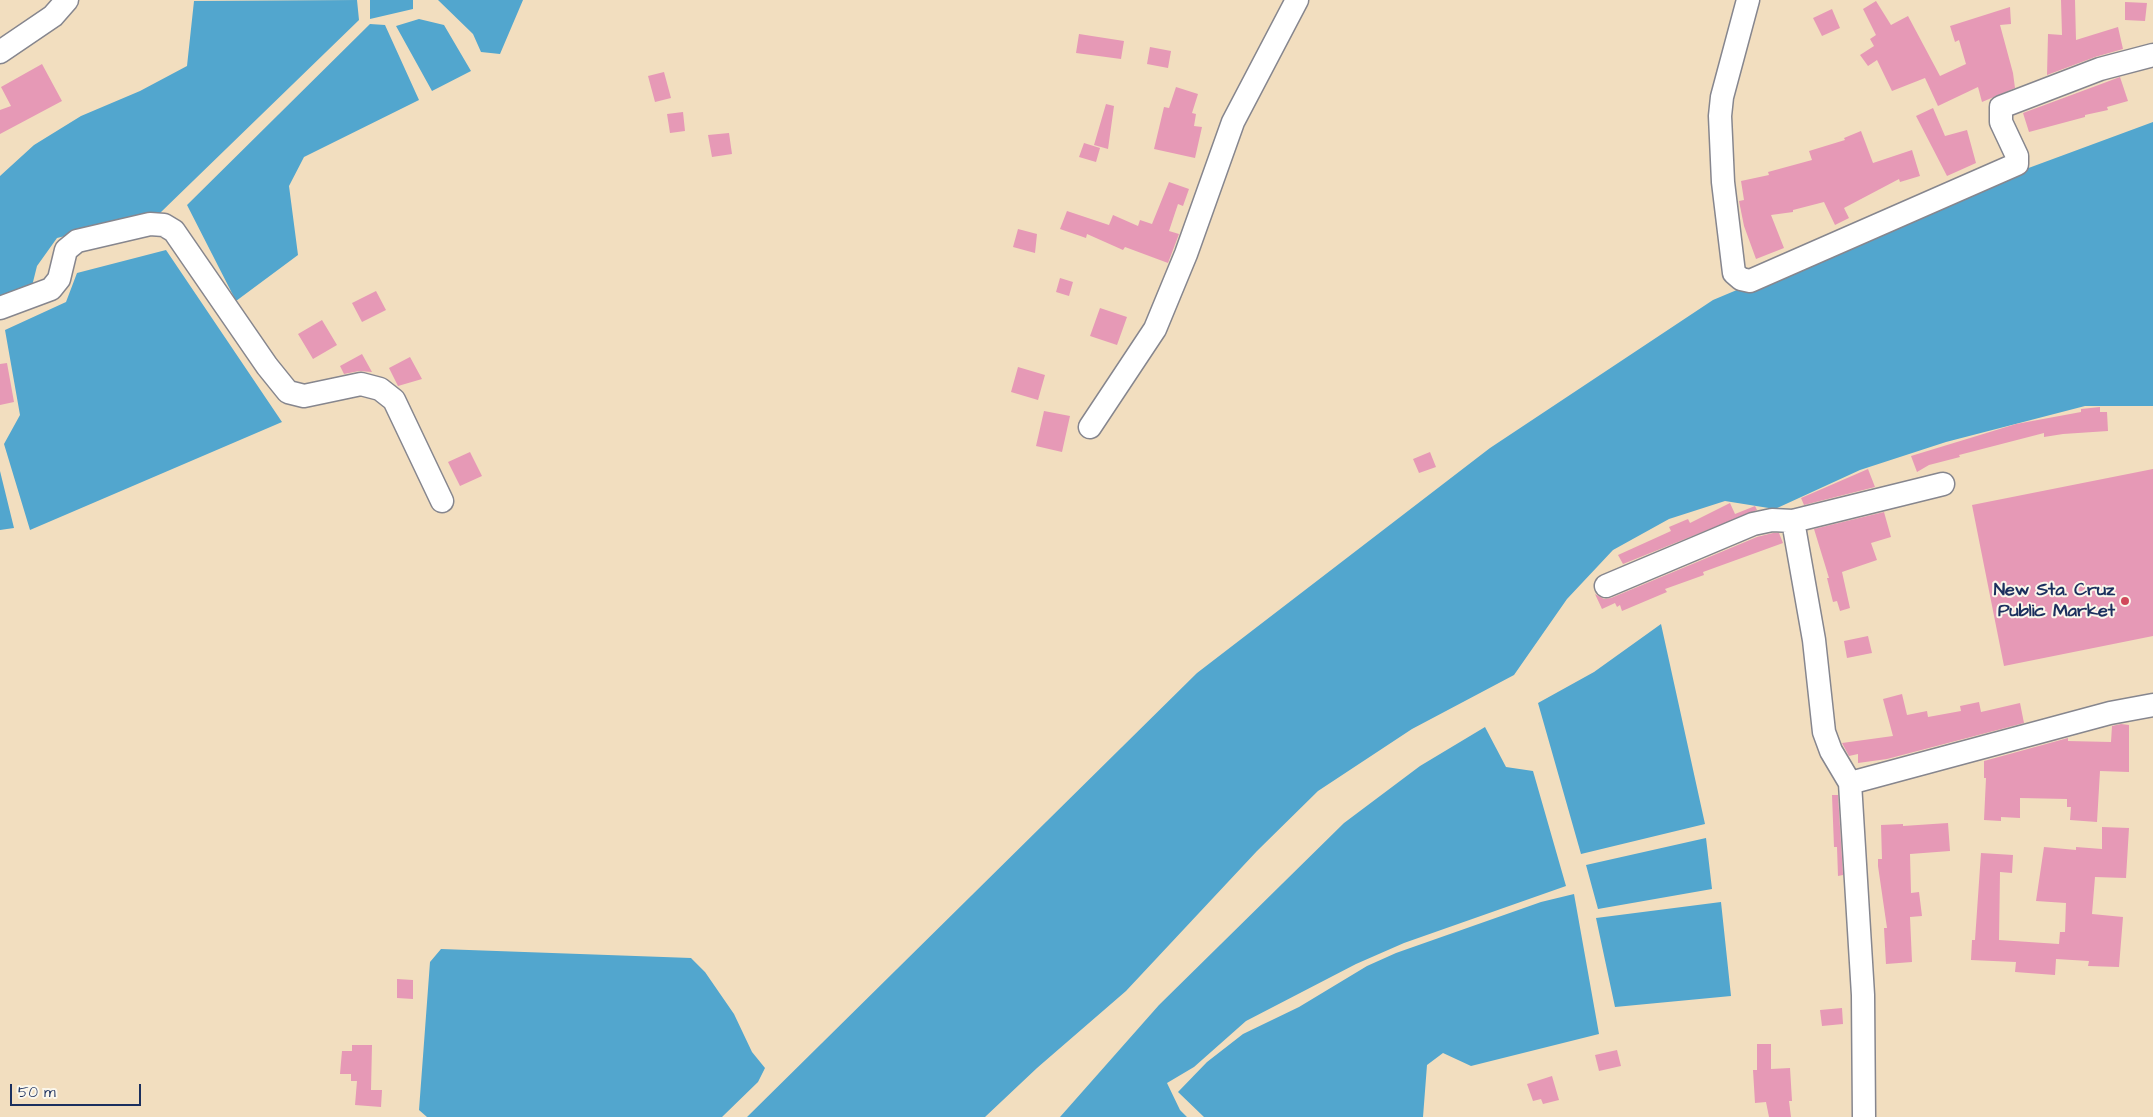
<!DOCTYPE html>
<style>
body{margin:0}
#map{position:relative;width:2153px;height:1117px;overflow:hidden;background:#f2debf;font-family:"Architects Daughter",sans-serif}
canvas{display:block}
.scale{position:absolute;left:10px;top:1084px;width:131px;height:22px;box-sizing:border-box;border:2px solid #1b2f5e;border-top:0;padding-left:6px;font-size:15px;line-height:18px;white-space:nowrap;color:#1b2f5e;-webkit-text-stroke:4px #fbf7ec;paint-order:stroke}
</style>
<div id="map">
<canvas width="2153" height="1117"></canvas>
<div class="scale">50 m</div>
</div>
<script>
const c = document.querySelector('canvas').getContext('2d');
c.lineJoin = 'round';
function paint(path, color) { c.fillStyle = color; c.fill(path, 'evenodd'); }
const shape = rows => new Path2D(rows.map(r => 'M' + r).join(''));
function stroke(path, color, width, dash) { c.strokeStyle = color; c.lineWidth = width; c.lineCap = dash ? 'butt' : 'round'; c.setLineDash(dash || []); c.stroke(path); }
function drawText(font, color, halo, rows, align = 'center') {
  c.font = font + ' "Architects Daughter",sans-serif'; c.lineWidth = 4; c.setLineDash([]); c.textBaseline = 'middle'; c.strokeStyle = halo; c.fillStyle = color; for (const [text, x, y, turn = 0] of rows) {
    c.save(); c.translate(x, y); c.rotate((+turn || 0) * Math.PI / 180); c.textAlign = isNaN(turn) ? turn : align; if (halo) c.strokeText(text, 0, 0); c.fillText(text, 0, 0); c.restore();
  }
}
paint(shape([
 [357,0,359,20,160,213,57,238,37,266,29,298,0,308,0,176,34,145,81,116,140,91,187,66,194,1],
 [370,0,413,0,413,9,370,19],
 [438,0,523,0,500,54,481,52,473,34],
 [419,19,444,25,471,71,432,91,396,26],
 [370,24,385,25,419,100,304,157,289,186,298,255,236,301,187,205],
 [2153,122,2153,406,2085,406,1946,442,1860,470,1775,509,1725,501,1669,519,1613,550,1567,599,1514,675,1412,729,1318,791,1257,851,1126,991,1037,1068,985,1117,747,1117,1197,673,1490,448,1713,300,2015,173],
 [166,250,282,422,30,530,4,444,20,415,5,330,66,302,77,273],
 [0,471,14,528,0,530],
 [1661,624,1705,824,1581,854,1538,703,1594,672],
 [1485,727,1506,767,1533,771,1566,886,1404,943,1356,964,1246,1021,1194,1067,1167,1083,1180,1110,1187,1117,1060,1117,1159,1005,1344,823,1420,766],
 [1706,838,1712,889,1598,909,1586,865],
 [1574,894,1599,1034,1471,1066,1443,1053,1427,1065,1423,1117,1204,1117,1178,1092,1207,1062,1243,1034,1299,1007,1367,966,1396,953,1541,902],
 [1721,902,1731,996,1615,1007,1596,918],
 [441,949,691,958,705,972,734,1014,752,1052,765,1068,758,1082,722,1117,427,1117,419,1110,430,962]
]), '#52a6ce');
paint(shape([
 [2061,0,2075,0,2076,40,2118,27,2123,49,2095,57,2047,75,2048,34,2062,35],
 [1876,1,1891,25,1908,16,1940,76,1966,64,1959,40,1955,42,1950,26,2010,7,2011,24,2000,25,2013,73,2015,88,1982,102,1978,87,1938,106,1925,78,1892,91,1877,60,1868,66,1860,55,1874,46,1870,39,1876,35,1863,9],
 [2125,2,2147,3,2145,21,2125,20],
 [1832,9,1840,28,1822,36,1813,18],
 [1079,34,1124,41,1121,59,1076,53],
 [1150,47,1171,51,1168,68,1147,64],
 [42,64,62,101,0,134,0,110,11,106,1,87],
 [664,72,671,98,655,102,648,76],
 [2120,77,2128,101,2107,107,2108,110,2085,115,2085,117,2029,132,2023,113],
 [1176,87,1198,94,1192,113,1196,114,1194,126,1202,127,1195,158,1154,149,1164,107,1169,108],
 [1106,104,1114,106,1108,149,1094,145],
 [1933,108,1945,136,1967,130,1976,163,1947,176,1916,116],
 [683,112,685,131,670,133,667,114],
 [1861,131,1873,163,1912,150,1920,176,1900,182,1899,179,1844,208,1849,218,1835,225,1824,202,1793,210,1793,212,1771,215,1784,248,1756,259,1744,226,1739,201,1744,200,1741,181,1769,175,1768,172,1812,160,1809,151,1845,140,1844,138],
 [729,133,732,154,712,157,708,135],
 [1084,143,1100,148,1096,162,1079,157],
 [1169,182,1189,189,1183,206,1178,204,1169,231,1179,234,1168,263,1125,247,1123,250,1087,234,1086,238,1060,229,1067,211,1109,225,1113,215,1138,226,1140,220,1152,224],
 [1018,229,1037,234,1035,253,1013,247],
 [1060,278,1073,282,1069,296,1056,292],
 [376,291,386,310,362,322,352,303],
 [1100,308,1127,317,1117,345,1090,336],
 [322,320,337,345,313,359,298,334],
 [362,354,372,372,359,371,344,374,340,366],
 [410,357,422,379,398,386,389,368],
 [7,363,14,402,0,405,0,364],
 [1018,367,1045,375,1038,400,1011,392],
 [2100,407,2100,412,2107,412,2108,431,2063,434,2044,437,2044,433,1959,455,1960,457,1929,465,1917,472,1911,456,2016,424,2081,412,2081,409],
 [1044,411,1070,416,1062,452,1036,446],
 [470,452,482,476,460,486,448,462],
 [1430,452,1436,467,1419,473,1413,459],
 [1868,469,1875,487,1804,505,1801,498],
 [2153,469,2153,636,2004,666,1972,505],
 [1730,503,1735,514,1755,506,1757,510,1623,564,1618,555,1671,531,1669,527,1688,519,1690,523],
 [1884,512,1891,537,1871,543,1877,560,1842,572,1850,608,1840,611,1837,601,1833,602,1827,578,1829,578,1814,529],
 [1773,533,1779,533,1783,543,1703,572,1704,575,1665,589,1667,592,1622,611,1620,605,1617,607,1615,603,1602,609,1595,594,1604,599,1611,598,1757,537],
 [1868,636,1872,653,1847,658,1844,641],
 [1902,694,1907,715,1927,711,1928,717,1961,711,1960,706,1979,702,1981,712,2020,703,2024,723,1887,759,1858,763,1858,754,1849,756,1842,743,1893,736,1883,699],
 [2121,724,2129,725,2129,772,2100,771,2097,822,2070,820,2071,807,2067,807,2067,799,2020,798,2020,818,2001,817,2001,821,1984,820,1986,778,1984,778,1984,761,2068,738,2068,741,2111,742,2112,726],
 [1832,795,1838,795,1843,875,1838,876,1837,847,1834,847],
 [1948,823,1950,851,1910,854,1911,893,1919,892,1922,916,1910,917,1912,962,1886,964,1884,928,1887,928,1878,866,1878,859,1882,859,1881,825,1903,824,1903,826],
 [2102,827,2129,828,2126,878,2095,877,2092,914,2123,917,2119,967,2088,966,2089,961,2056,959,2055,975,2015,972,2016,962,1971,960,1972,940,1975,940,1981,853,2013,855,2012,873,2000,872,1999,940,2059,944,2060,932,2065,932,2066,903,2036,901,2044,847,2076,850,2076,847,2102,849],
 [397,979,413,980,413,999,397,998],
 [1842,1008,1843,1024,1822,1026,1820,1010],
 [1757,1044,1771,1044,1771,1069,1790,1068,1792,1101,1789,1101,1791,1117,1769,1117,1766,1102,1755,1103,1753,1070,1757,1070],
 [352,1045,372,1045,371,1090,382,1090,381,1107,355,1105,357,1081,351,1081,351,1074,340,1074,342,1051,352,1051],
 [1617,1050,1621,1066,1599,1071,1595,1055],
 [1552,1076,1559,1100,1543,1104,1541,1099,1533,1101,1527,1084]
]), '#e699b6');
const minor = shape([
 [1748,0,1722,97,1720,116,1723,182,1734,273,1741,279,1750,281,2017,164,2017,156,2001,122,2001,107,2100,69,2153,55],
 [0,52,53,16,67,0],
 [0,308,51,289,59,279,66,250,77,241,150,224,164,225,174,231,267,366,288,392,304,396,361,384,380,389,394,400,442,501],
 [1090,427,1155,329,1186,254,1233,122,1297,0],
 [1606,586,1753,524,1772,520,1793,521],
 [1850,783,2110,713,2153,705],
 [1864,1117,1863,995,1850,783,1831,751,1824,732,1814,640,1793,521,1943,484]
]);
stroke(minor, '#86868e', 25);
stroke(minor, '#fff', 22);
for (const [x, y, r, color] of [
 [2125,601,5,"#d1495b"]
]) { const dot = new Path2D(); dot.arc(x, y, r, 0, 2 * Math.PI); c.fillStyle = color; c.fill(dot); stroke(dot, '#fbf7ec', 2); }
drawText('bold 18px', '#1b2f5e', '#fbf7ec', [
 ["New Sta. Cruz",2115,591],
 ["Public Market",2115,612]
], 'right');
</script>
